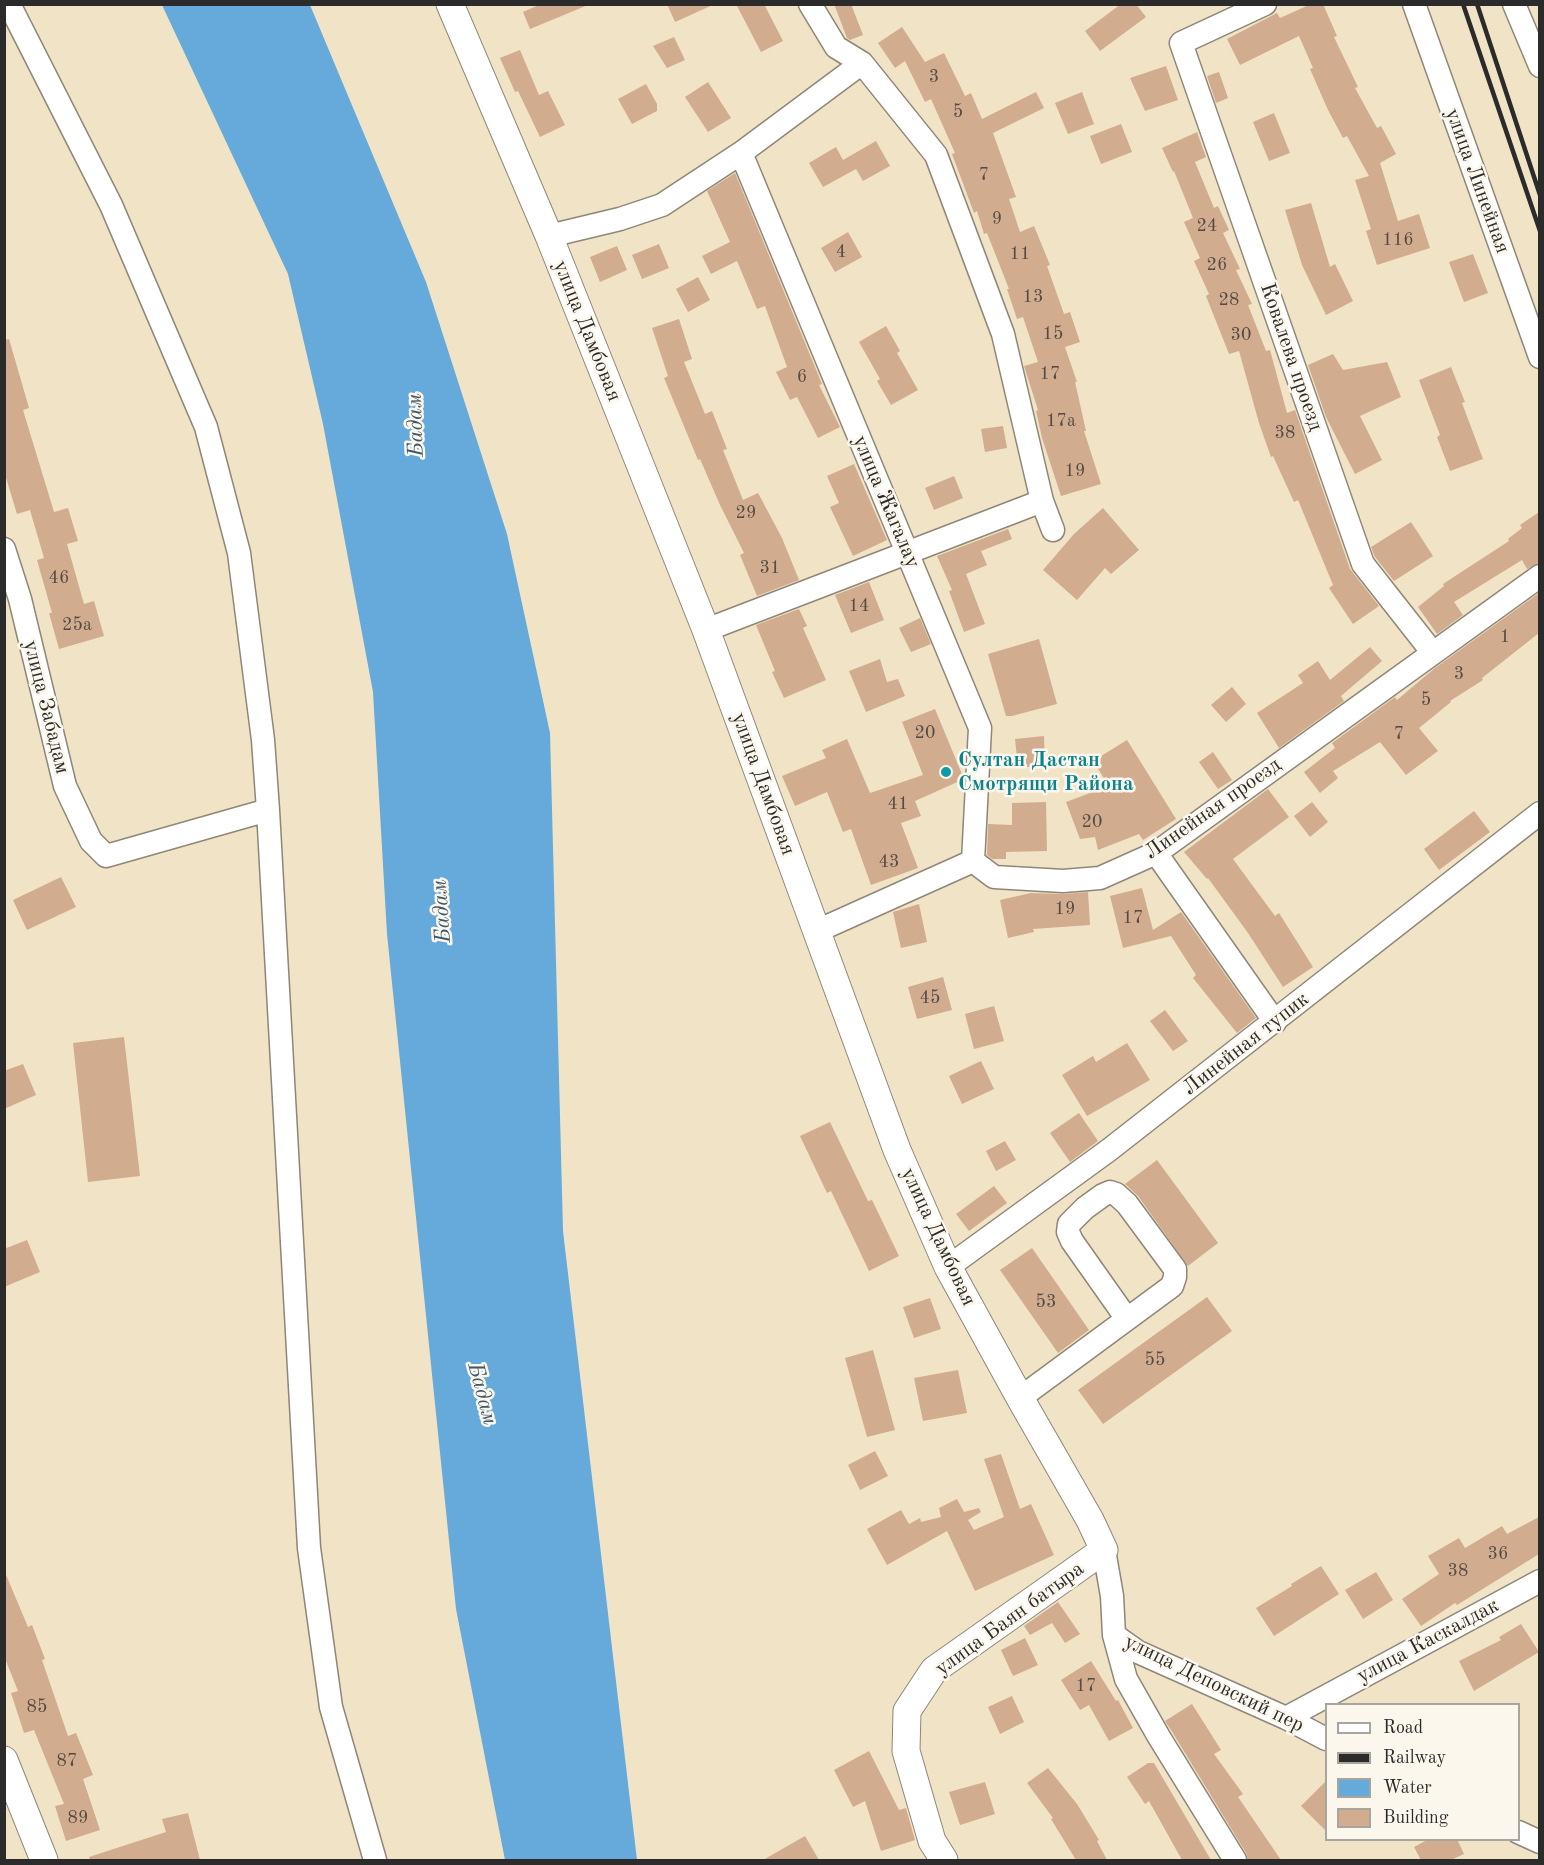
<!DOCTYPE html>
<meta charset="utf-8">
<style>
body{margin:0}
#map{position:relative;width:1544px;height:1865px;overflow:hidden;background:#f1e3c6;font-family:"Old Standard TT",serif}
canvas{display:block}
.frame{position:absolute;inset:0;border:6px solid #2b2b2b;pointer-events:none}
.legend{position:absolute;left:1325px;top:1703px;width:195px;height:138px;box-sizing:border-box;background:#fbf7ec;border:2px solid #a8a59f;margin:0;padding:8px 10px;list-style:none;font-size:18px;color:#2b2b2b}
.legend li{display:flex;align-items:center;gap:12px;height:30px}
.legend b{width:30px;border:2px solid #a8a59f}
</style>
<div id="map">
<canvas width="1544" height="1865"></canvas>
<div class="frame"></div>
<ul class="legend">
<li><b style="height:8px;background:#fff"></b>Road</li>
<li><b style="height:8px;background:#2b2b2b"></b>Railway</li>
<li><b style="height:16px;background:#65aada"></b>Water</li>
<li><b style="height:16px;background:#d2ac8e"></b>Building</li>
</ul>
</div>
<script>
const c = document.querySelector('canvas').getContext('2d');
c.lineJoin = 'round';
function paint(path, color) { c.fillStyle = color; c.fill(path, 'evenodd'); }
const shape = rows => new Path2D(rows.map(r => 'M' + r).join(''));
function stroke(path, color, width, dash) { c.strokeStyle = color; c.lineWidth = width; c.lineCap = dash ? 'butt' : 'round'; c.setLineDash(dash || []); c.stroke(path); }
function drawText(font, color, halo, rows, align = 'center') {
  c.font = font + ' "Old Standard TT",serif'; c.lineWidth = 5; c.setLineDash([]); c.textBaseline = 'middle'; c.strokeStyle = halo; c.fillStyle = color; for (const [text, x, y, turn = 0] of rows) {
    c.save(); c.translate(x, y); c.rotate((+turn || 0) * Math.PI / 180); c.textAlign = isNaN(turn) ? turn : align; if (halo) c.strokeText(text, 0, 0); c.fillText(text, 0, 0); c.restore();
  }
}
paint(shape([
 [162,5,310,5,426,282,507,534,550,733,563,1231,637,1860,505,1860,456,1609,387,934,373,692,323,424,288,274]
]), '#65aada');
paint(shape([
 [541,4,587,4,588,5,530,29,523,12],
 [667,4,715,4,675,22],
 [736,4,764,4,783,41,761,52],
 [834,4,851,4,863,35,850,40,847,38],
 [1121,4,1136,4,1146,17,1100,51,1085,31],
 [1311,4,1323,4,1337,36,1334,37,1358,87,1355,88,1377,128,1381,126,1396,154,1380,163,1398,221,1419,214,1430,248,1377,265,1366,231,1371,229,1355,180,1369,176,1347,136,1343,138,1328,110,1310,69,1313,68,1299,36,1240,65,1227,39,1277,13,1280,18],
 [902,27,925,62,944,53,965,96,971,93,982,119,1036,92,1044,108,993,133,1016,197,1009,199,1020,232,1034,226,1050,265,1047,266,1064,314,1070,312,1080,342,1065,347,1077,382,1075,382,1086,431,1084,431,1101,484,1061,496,1042,438,1036,411,1038,410,1024,366,1038,362,1023,317,1017,319,1007,289,1009,289,987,233,984,234,977,211,974,213,952,154,955,153,931,99,925,102,905,61,895,68,878,43],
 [674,37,685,60,667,68,653,46],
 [520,50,539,95,548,91,565,125,540,137,518,91,515,92,500,58],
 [1166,66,1178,100,1145,111,1130,78],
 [1219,72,1228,98,1216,103,1207,76],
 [708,82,731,118,708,132,685,97],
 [646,84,657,104,657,111,632,124,618,99],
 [1082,92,1094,124,1068,134,1055,103],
 [1274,113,1290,153,1269,161,1253,122],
 [1121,124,1132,152,1101,164,1090,136],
 [1197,132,1206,157,1195,162,1214,208,1218,206,1229,230,1223,233,1240,269,1236,270,1252,304,1248,305,1266,351,1270,350,1287,413,1295,410,1350,569,1379,606,1353,624,1329,588,1333,585,1298,500,1294,502,1273,456,1271,457,1259,423,1239,351,1229,354,1206,296,1209,294,1194,261,1200,258,1184,222,1193,218,1174,171,1173,172,1162,148],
 [876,141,890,166,863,181,856,169,823,187,809,163,836,147,843,160],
 [735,173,822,384,819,385,840,427,818,438,797,397,790,400,776,372,787,367,765,306,757,309,737,261,711,274,702,256,730,242,707,191],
 [1311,203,1330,267,1335,264,1353,301,1326,315,1302,265,1285,210],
 [848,232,862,257,835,272,821,248],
 [659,244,669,268,642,279,632,255],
 [617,246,627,270,600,282,590,257],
 [1473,254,1488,293,1464,302,1449,262],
 [698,277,710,300,688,312,676,289],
 [679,319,692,359,684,362,705,414,712,411,727,449,723,450,743,500,758,493,782,538,799,580,757,596,740,555,744,553,720,505,700,459,698,460,664,378,668,376,652,328],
 [886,326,900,351,897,353,918,390,891,405,877,381,880,379,859,342],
 [9,339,29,408,23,410,54,512,68,508,78,541,67,544,84,604,94,601,104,636,59,649,49,613,52,613,37,560,44,558,30,510,17,514,4,471,4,340],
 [1333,354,1343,370,1387,362,1401,397,1360,416,1382,460,1355,474,1326,417,1308,365],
 [1451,367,1465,402,1462,403,1483,459,1450,471,1437,437,1440,435,1419,380],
 [1003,426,1007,448,985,452,981,429],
 [854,464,887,540,853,556,830,507,839,503,827,476],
 [954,476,963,498,934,510,925,488],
 [1103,508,1139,550,1111,574,1105,568,1077,600,1043,570,1074,534],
 [1539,512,1539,563,1527,569,1522,560,1454,602,1463,615,1437,634,1418,607,1444,586,1443,584,1509,541,1508,539,1522,528,1520,525],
 [1411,522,1433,556,1394,581,1375,557,1371,547],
 [1008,529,1012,539,981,551,987,565,966,574,985,624,964,632,949,591,952,590,937,556],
 [869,582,884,620,851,633,835,595],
 [1539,593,1539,633,1482,678,1483,680,1450,701,1451,702,1419,728,1438,751,1406,775,1380,742,1333,771,1338,778,1320,793,1304,772,1335,748,1332,743,1395,697,1397,700,1435,668],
 [799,609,807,626,803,628,826,680,784,698,772,672,775,671,756,625],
 [920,618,931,644,911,652,899,628],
 [1039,639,1057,704,1012,716,1006,716,988,654],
 [1370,647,1382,661,1341,696,1344,701,1279,748,1257,713,1303,683,1298,675,1318,661,1330,680],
 [880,659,887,682,898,679,905,696,866,712,849,671],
 [1232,687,1246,704,1226,722,1211,705],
 [935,709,964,779,915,801,921,816,901,823,918,868,871,885,851,829,843,832,827,792,795,806,782,776,826,758,822,750,847,739,870,793,923,775,902,722],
 [1044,736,1045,765,1018,768,1015,739],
 [1127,740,1176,819,1143,840,1139,834,1098,850,1095,837,1080,839,1066,802,1109,786,1093,761],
 [1213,752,1232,780,1218,789,1199,762],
 [1268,789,1289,817,1233,859,1275,916,1279,913,1313,967,1283,987,1248,933,1208,878,1207,879,1184,852],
 [1046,802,1047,851,1006,852,1006,859,992,859,987,855,988,824,1012,825,1012,803],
 [1312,802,1328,822,1310,837,1294,816],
 [1474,811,1490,832,1439,870,1424,849],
 [61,877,76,907,27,930,13,900],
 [1142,888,1153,930,1181,912,1256,1018,1237,1033,1193,978,1196,975,1171,936,1123,948,1110,896],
 [1088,892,1090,925,1033,929,1034,932,1008,938,1000,900,1031,893,1064,894],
 [919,904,927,942,901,948,893,912],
 [943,977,952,1010,917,1019,908,987],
 [994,1006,1004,1041,974,1049,965,1014],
 [1165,1010,1188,1041,1173,1051,1150,1021],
 [124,1037,140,1176,88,1182,73,1043],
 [1127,1043,1150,1080,1087,1116,1062,1075,1093,1056,1096,1062],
 [981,1061,994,1089,962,1104,949,1076],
 [23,1064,36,1095,4,1109,4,1071],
 [1079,1113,1098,1141,1070,1162,1050,1133],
 [830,1122,868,1201,872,1200,899,1256,869,1271,831,1191,827,1193,800,1136],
 [1005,1141,1016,1160,996,1171,986,1151],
 [1157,1160,1218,1243,1188,1266,1138,1196,1125,1184],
 [994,1186,1007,1203,969,1231,956,1214],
 [27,1240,40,1272,4,1287,4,1249],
 [1032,1248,1089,1330,1058,1353,1000,1270],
 [1207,1297,1232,1331,1103,1424,1078,1390],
 [930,1298,941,1329,914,1338,903,1307],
 [873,1350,895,1430,867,1437,845,1358],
 [958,1370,967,1413,923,1421,914,1378],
 [875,1451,888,1476,860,1490,848,1465],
 [1001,1454,1020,1509,1031,1504,1054,1555,975,1591,947,1531,887,1565,867,1529,901,1510,909,1524,920,1518,921,1522,941,1517,939,1508,957,1499,964,1512,979,1508,981,1512,968,1520,974,1530,1004,1517,984,1459],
 [1539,1517,1539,1554,1457,1605,1455,1603,1421,1626,1402,1599,1439,1574,1428,1556,1459,1538,1465,1548,1502,1526,1507,1534],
 [1321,1566,1339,1594,1274,1636,1256,1608,1292,1586,1291,1584],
 [4,1570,28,1627,32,1625,45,1659,42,1660,68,1736,76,1733,93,1775,83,1779,100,1830,66,1841,55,1806,64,1804,34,1730,24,1733,11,1693,18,1691,4,1656],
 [1376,1572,1393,1600,1363,1619,1345,1590],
 [1058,1602,1080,1634,1065,1643,1052,1623,1030,1635,1024,1626],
 [1521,1624,1539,1652,1474,1691,1459,1661,1501,1640,1499,1637],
 [1025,1638,1038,1665,1013,1676,1001,1650],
 [1091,1661,1116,1701,1118,1700,1133,1728,1109,1741,1089,1705,1080,1710,1061,1680],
 [1012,1696,1024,1722,1000,1734,988,1707],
 [1192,1704,1221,1750,1214,1754,1243,1794,1238,1797,1281,1860,1248,1860,1246,1853,1171,1730,1165,1721],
 [869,1751,899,1810,906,1808,915,1840,881,1851,865,1801,853,1807,834,1770],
 [1148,1763,1154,1763,1211,1860,1182,1860,1149,1801,1145,1804,1127,1777],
 [1048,1768,1077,1804,1099,1840,1097,1841,1107,1860,1076,1860,1051,1819,1053,1818,1027,1783],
 [1326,1781,1326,1831,1301,1806],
 [985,1782,995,1814,960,1825,949,1792],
 [188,1813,200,1860,90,1860,89,1857,166,1832,162,1819],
 [805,1836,819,1860,763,1860],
 [1429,1839,1457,1839,1464,1854,1451,1860,1421,1860,1414,1847]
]), '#d2ac8e');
const minor = shape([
 [810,4,836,47,862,63,936,155,1003,334,1042,501,1053,530],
 [1265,4,1181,43,1363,564,1433,653],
 [1414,4,1540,357],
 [1514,4,1540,66],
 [741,153,980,728,973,861],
 [549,236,620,219,662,205,741,153,862,63],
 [4,549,20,599,65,786,91,841,106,856,268,810,263,740,239,553,206,427,111,205,9,4],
 [706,630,1042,501],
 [268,810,309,1548,331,1707,375,1860],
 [1156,853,1275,1022],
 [817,931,973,861,994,877,1063,881,1100,878,1156,853,1540,576],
 [948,1267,1109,1150,1540,813],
 [1020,1398,1172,1286,1175,1277,1175,1269,1127,1204,1116,1194,1110,1192,1103,1195,1085,1208,1069,1224,1068,1232,1072,1241,1127,1319],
 [1104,1550,1112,1596,1114,1635,1138,1652,1286,1718,1326,1739],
 [1114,1635,1126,1679,1159,1737,1235,1860],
 [1286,1718,1540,1581],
 [1518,1832,1540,1842]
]);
const tertiary = shape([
 [450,4,549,236,706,630,897,1150,948,1267,1020,1398,1090,1520,1104,1550,934,1670,907,1711,906,1751,932,1841,944,1860],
 [4,1760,44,1860]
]);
stroke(minor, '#8e8778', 25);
stroke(tertiary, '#8e8778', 29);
stroke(minor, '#fff', 22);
stroke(tertiary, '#fff', 27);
stroke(shape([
 [1463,4,1540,231],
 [1477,4,1540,195]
]), '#2b2b2b', 4.5);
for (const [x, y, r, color] of [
 [946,772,6,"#0f9aa8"]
]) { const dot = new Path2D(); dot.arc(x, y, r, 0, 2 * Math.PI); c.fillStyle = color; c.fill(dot); stroke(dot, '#fbf7ec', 2); }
drawText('18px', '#554b44', null, [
 ["3",934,77],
 ["5",958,112],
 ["7",984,175],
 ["9",997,219],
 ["24",1207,226],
 ["116",1398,240],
 ["4",841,252],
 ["11",1020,254],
 ["26",1217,265],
 ["13",1033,297],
 ["28",1229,300],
 ["15",1053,334],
 ["30",1241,335],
 ["17",1050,374],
 ["6",802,377],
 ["17а",1061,421],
 ["38",1285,433],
 ["19",1075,471],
 ["29",746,513],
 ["31",770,568],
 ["46",59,578],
 ["14",859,606],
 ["25а",77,625],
 ["1",1505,637],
 ["3",1459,674],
 ["5",1426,700],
 ["20",925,733],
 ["7",1399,734],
 ["41",898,804],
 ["20",1092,822],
 ["43",889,862],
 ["19",1065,909],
 ["17",1133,918],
 ["45",930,998],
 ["53",1046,1302],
 ["55",1155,1360],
 ["36",1498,1554],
 ["38",1458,1571],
 ["17",1086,1686],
 ["85",37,1707],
 ["87",67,1761],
 ["89",78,1818]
]);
drawText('21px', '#2b2b2b', '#fbf7ec', [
 ["улица Линейная",1477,181,70],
 ["улица Дамбовая",587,331,68],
 ["Ковалева проезд",1291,357,71],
 ["улица Жагалау",886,502,67],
 ["улица Забадам",46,707,76],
 ["улица Дамбовая",763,784,70],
 ["Линейная проезд",1213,809,-35],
 ["Линейная тупик",1246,1044,-38],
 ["улица Дамбовая",938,1237,65],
 ["улица Баян батыра",1010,1619,-36],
 ["улица Каскалдак",1428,1641,-28],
 ["улица Деповский пер",1214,1684,26]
]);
drawText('bold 21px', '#0d838f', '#fbf7ec', [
 ["Султан Дастан",958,760],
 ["Смотрящи Района",958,784]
], 'left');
drawText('italic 22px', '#3f5768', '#fbf7ec', [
 ["Бадам",416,425,-92],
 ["Бадам",442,911,-94],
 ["Бадам",482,1394,75]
]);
</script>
